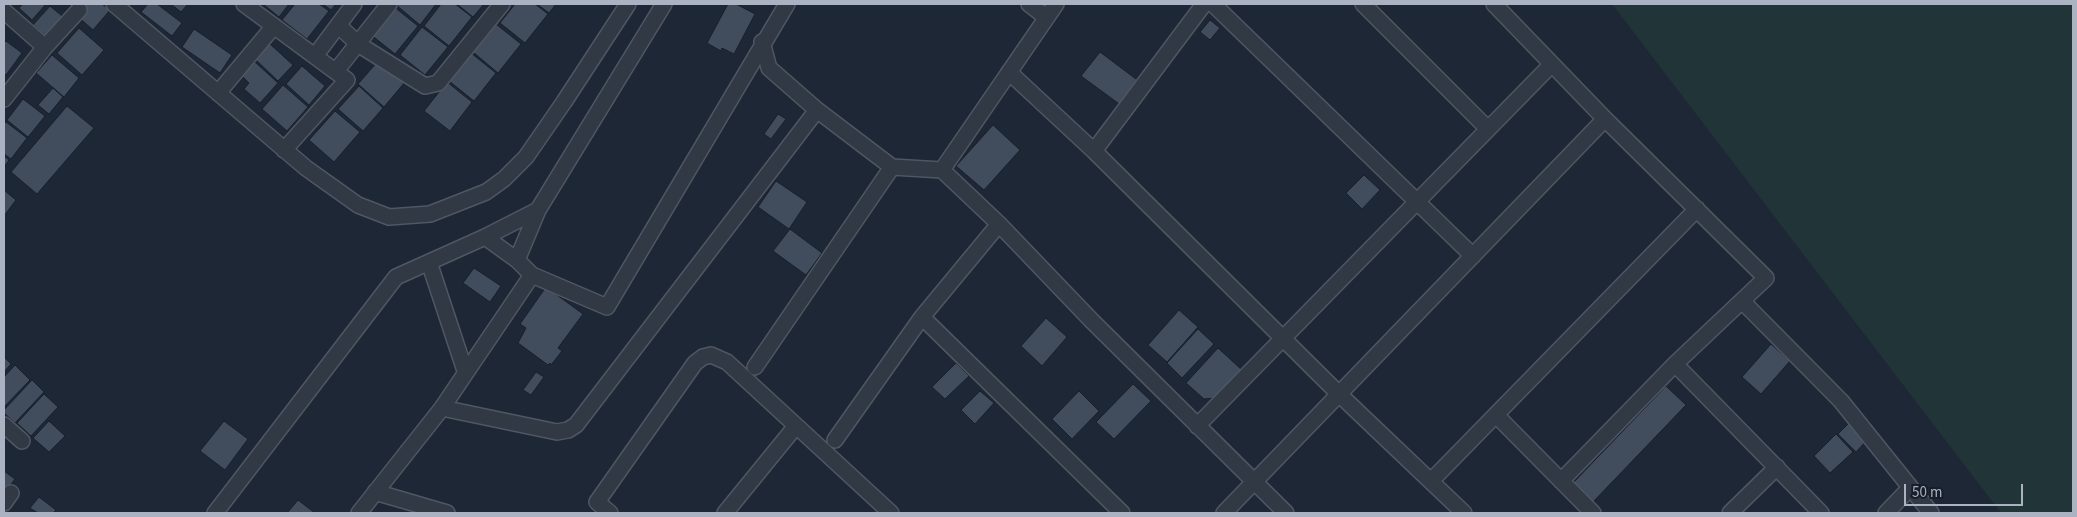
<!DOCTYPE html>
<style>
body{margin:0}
#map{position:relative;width:2077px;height:517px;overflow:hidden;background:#1e2735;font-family:"Source Sans 3",sans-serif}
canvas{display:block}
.frame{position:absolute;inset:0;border:5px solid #abb3c3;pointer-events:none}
.scale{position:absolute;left:1904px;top:484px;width:119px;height:22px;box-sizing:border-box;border:2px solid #abb3c3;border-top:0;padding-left:6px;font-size:15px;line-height:18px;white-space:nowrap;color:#abb3c3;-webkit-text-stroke:4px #171e29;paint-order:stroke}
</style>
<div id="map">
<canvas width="2077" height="517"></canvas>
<div class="frame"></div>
<div class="scale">50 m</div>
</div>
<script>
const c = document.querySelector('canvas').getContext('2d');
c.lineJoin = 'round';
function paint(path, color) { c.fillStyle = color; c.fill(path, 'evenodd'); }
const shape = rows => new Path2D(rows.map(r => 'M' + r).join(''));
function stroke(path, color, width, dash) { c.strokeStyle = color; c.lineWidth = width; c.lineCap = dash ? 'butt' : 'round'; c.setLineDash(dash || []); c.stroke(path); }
paint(shape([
 [1612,4,2073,4,2073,513,2001,513]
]), '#213437');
const building = shape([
 [23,4,46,4,32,20,19,8,23,4],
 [85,4,102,4,110,10,93,30,76,15,85,4],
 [148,4,157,4,182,23,172,36,141,12,148,4],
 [171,4,188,4,181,12,171,4],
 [263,4,289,4,279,17,263,4],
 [295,4,319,4,329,11,307,39,282,20,295,4],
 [323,4,336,4,331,10,323,4],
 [395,4,436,4,420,25,395,4],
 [441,4,455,4,472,17,449,46,424,26,441,4],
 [457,4,484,4,473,17,457,4],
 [515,4,535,4,548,14,525,43,500,23,515,4],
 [537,4,556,4,549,13,537,4],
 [728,4,736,4,755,14,734,54,722,48,721,51,707,43,728,4],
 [50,6,67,20,50,40,33,25,50,6],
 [393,6,418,26,395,54,370,34,393,6],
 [1210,20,1220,28,1210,40,1200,32,1210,20],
 [496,24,521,44,498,73,473,52,496,24],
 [422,27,448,47,425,75,400,55,422,27],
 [79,28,104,50,82,75,57,53,79,28],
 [194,29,232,55,220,73,182,47,194,29],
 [6,41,22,53,6,75,4,73,4,43,6,41],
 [270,44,293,65,278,81,255,59,270,44],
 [1100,52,1140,82,1122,106,1081,76,1100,52],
 [471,53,496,73,474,101,449,81,471,53],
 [52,55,79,78,64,97,36,73,52,55],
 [379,60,405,82,384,107,358,84,379,60],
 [255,62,278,83,260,103,244,89,249,83,242,76,255,62],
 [302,66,325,86,309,105,286,84,302,66],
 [447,82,472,102,450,131,424,111,447,82],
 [283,85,308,107,287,131,262,109,283,85],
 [359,86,383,108,363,131,338,109,359,86],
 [53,88,63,97,49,114,38,105,53,88],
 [23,99,45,116,28,137,7,120,23,99],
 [67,106,94,128,37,194,11,172,67,106],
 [335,111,360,132,334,162,309,140,335,111],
 [778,114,786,119,771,139,764,134,778,114],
 [6,122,27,138,11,159,4,154,4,124,6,122],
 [993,125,1020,150,984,190,956,166,993,125],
 [4,156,9,160,4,167,4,156],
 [1364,175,1380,190,1362,209,1346,193,1364,175],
 [776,181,807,202,789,229,758,207,776,181],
 [4,190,16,200,4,216,4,190],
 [790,229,822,253,806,275,773,251,790,229],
 [474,268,501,286,490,302,463,283,474,268],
 [546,287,583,314,558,348,562,351,551,365,550,363,548,365,518,343,526,328,520,324,546,287],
 [1179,310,1198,327,1167,362,1148,345,1179,310],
 [1046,318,1067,337,1042,366,1021,346,1046,318],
 [1198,329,1214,344,1182,378,1167,363,1198,329],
 [1771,344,1790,361,1761,394,1742,377,1771,344],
 [1218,348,1242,370,1215,398,1204,399,1186,383,1218,348],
 [4,357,11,364,4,372,4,357],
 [956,363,969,376,945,399,932,387,956,363],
 [15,365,30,380,4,407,4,377,15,365],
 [536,372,544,377,531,395,523,390,536,372],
 [32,380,44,392,15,423,4,413,4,410,32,380],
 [1133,384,1151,401,1114,439,1096,422,1133,384],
 [1666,386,1686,405,1593,502,1573,483,1666,386],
 [980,391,994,403,975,424,961,410,980,391],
 [1079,391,1099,411,1072,439,1052,419,1079,391],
 [44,394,58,407,31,436,17,423,44,394],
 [49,421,65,436,49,452,33,438,49,421],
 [224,421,248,439,225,470,200,451,224,421],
 [1849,423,1867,440,1856,452,1838,434,1849,423],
 [1836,434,1853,452,1830,473,1814,456,1836,434],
 [4,471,15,479,5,492,4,491,4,471],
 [39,497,56,510,53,513,38,513,30,508,39,497],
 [298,500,315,513,287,513,298,500]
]);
paint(building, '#414c5d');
stroke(building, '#19202c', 1);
const minor = shape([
 [114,4,306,168,358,205,389,217,430,214,486,192,504,179,526,157,564,102,628,4],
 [244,4,347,80,284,150],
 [1029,4,1046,17],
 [1213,4,1473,256],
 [1363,4,1488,129],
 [1494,4,1605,119,1766,278,1675,364,1561,481],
 [4,11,45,47],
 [338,25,358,44,425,86,438,83,502,4],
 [762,42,769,68,817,110,892,167,942,170,999,224,1092,321,1286,513],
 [315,56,354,4],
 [336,71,389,4],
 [1009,72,1094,151,1339,394,1464,513],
 [218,93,274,26],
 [4,99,45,47,79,10],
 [1094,151,1204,4],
 [942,170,1056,4],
 [485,237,517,260,532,275,607,307,787,4],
 [517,260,538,210],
 [429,262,465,371],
 [1743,302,1841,401,1931,513],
 [922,317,1122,513],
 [1675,364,1821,513],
 [755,367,892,167],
 [442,408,557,432,568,430,576,425,817,110],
 [1496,415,1593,513],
 [4,425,22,441],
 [1197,426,1552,64],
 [835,440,922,317,999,224],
 [1431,481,1697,209],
 [375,492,447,513],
 [4,503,11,493],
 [215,513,396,277,485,237,538,210,664,4],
 [359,513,442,408,532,275],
 [610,513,597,502,695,363,703,357,711,355,727,362,891,513],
 [725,513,796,426],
 [1224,513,1605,119],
 [1730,513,1777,467],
 [1886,513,1910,488]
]);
stroke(minor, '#4f5664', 18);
stroke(minor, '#313945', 15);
</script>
